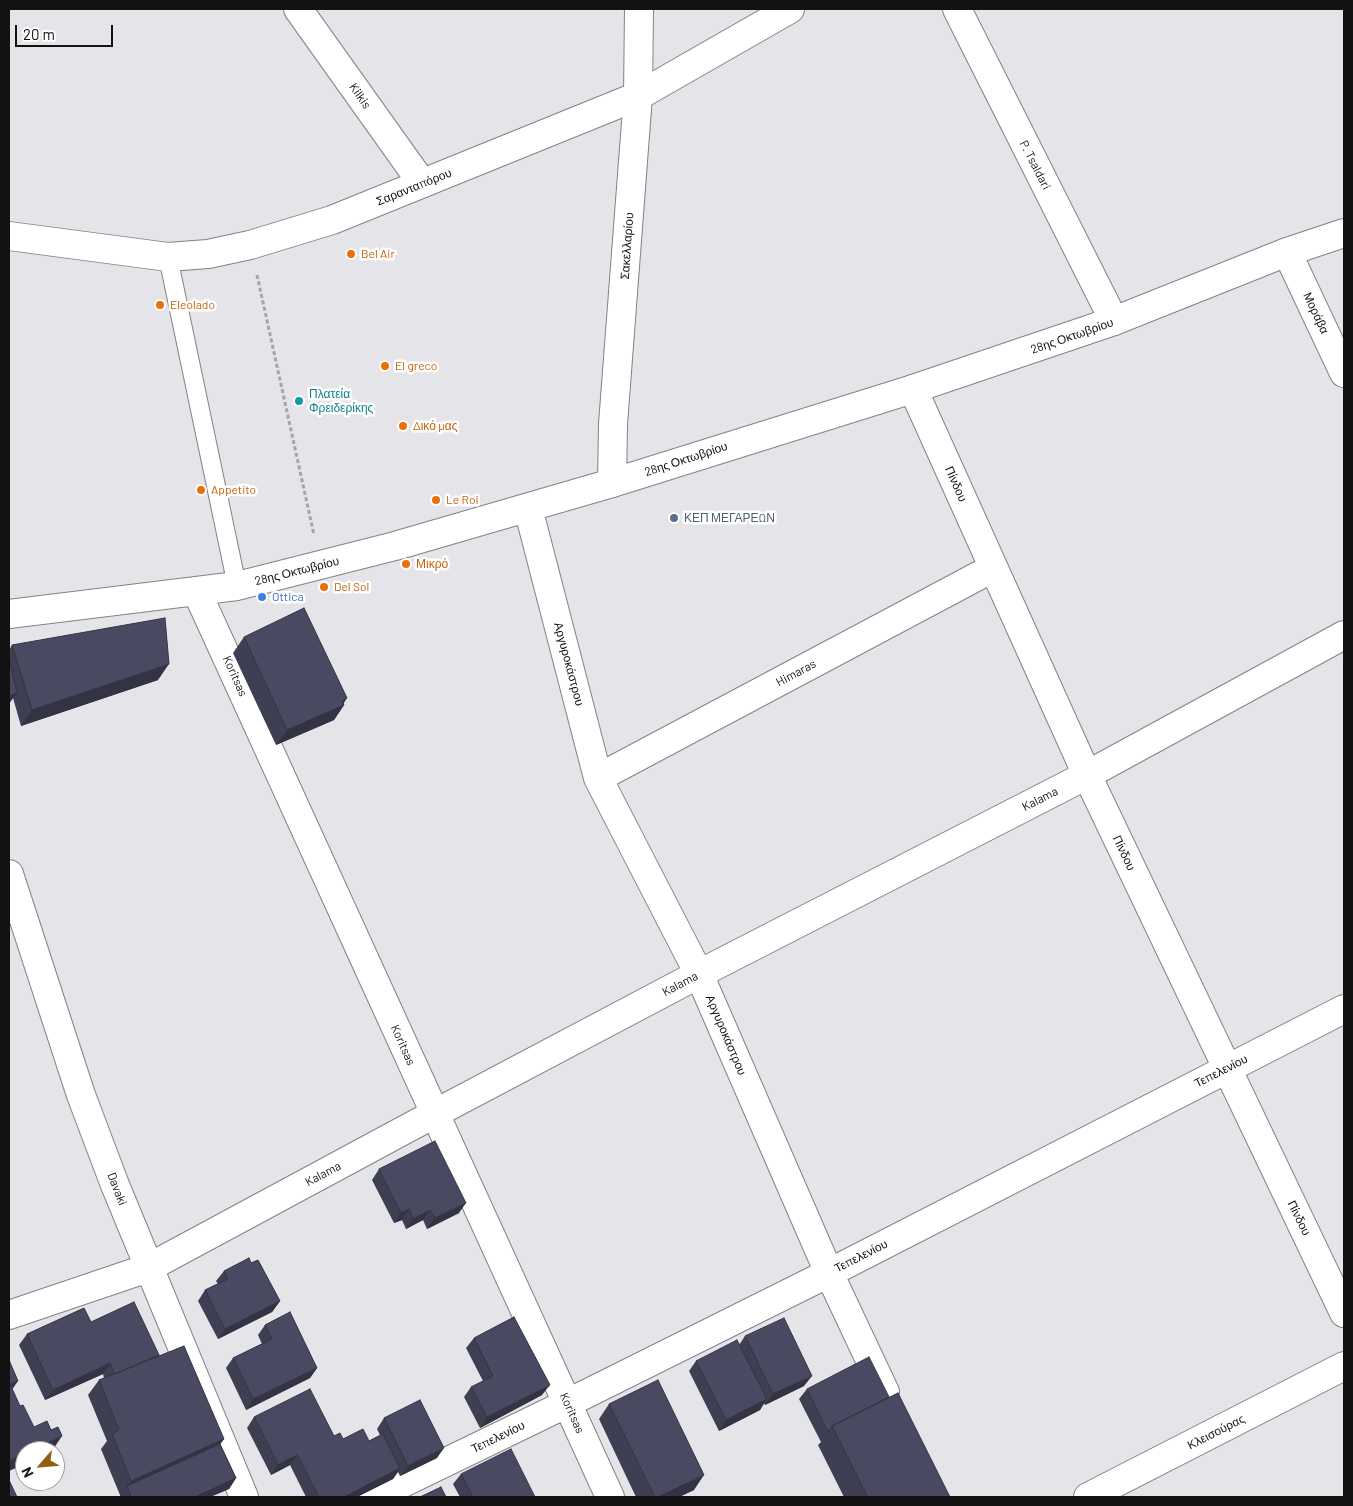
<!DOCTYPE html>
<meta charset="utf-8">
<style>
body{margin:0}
#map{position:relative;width:1353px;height:1506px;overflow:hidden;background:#e4e4e9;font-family:Barlow,sans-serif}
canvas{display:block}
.frame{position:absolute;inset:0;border:10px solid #121213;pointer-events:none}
.north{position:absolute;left:15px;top:1441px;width:50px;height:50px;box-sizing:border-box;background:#fff;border:1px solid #a0a0a1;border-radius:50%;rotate:243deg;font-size:14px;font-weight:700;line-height:20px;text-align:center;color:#121213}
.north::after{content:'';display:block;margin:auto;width:18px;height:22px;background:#925f11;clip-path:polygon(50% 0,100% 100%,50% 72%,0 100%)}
.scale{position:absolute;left:15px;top:25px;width:98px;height:22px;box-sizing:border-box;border:2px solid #121213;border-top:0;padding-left:6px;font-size:15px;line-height:18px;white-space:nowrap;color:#121213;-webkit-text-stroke:4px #fff;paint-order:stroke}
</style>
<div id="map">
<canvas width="1353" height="1506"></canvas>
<div class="frame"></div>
<div class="north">N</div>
<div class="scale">20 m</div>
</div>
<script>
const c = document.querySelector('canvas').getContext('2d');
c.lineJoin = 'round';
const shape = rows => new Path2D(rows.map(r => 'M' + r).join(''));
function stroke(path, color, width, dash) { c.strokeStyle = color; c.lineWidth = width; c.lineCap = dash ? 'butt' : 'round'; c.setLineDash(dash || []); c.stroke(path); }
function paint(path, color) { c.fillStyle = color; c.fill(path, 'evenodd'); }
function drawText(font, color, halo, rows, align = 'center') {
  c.font = font + ' Barlow,sans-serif'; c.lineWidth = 5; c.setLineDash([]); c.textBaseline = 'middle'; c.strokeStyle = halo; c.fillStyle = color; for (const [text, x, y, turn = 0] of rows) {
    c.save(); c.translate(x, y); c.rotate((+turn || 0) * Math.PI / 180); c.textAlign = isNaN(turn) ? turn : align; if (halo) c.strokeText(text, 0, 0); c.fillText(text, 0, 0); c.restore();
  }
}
const lane = shape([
 [168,257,237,586]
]);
const street = shape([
 [298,9,422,183],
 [957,9,1114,321],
 [9,236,168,257,208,254,250,245,332,220,638,96,790,9],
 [913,389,1087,775,1344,1313],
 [612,483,613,424,638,96,639,9],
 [528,508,598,778,699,974,829,1273,885,1392],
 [197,592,610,1497],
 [598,778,993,568],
 [9,874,81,1095,115,1185,244,1497],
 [9,1315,148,1268,434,1114,699,974,1087,775,1344,635],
 [374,1497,568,1403,829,1273,1344,1009],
 [1088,1497,1344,1366]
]);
const secondary = shape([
 [1287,252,1344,373],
 [9,614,237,586,395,546,612,483,913,389,1114,321,1287,252,1344,233]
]);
stroke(lane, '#828287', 20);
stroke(street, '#828287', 30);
stroke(secondary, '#828287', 30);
stroke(shape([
 [257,275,314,535]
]), '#a5a5a8', 3, [4, 2.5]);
stroke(lane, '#fff', 18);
stroke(street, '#fff', 28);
stroke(secondary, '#fff', 28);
paint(shape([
 [244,637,344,703,344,705,334,720,276,745,233,653],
 [12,645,158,680,21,726,13,698,9,704,9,650],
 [379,1169,459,1213,427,1229,423,1220,406,1229,402,1220,394,1223,372,1180],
 [251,1263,280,1301,272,1312,218,1339,198,1301,205,1290,218,1284,216,1281,224,1271],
 [91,1322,159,1355,224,1439,220,1444,236,1478,229,1489,210,1497,120,1497,120,1495,101,1449,107,1441,88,1395,99,1380,104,1378,103,1374,45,1400,19,1345,27,1334],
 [265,1325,317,1368,310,1378,246,1410,226,1368,233,1358,262,1344,258,1335],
 [745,1336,804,1386,765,1405,764,1403,760,1410,719,1431,689,1371,696,1361,739,1345],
 [474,1338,542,1395,480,1428,464,1397,471,1387,483,1381,466,1348],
 [807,1389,889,1397,950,1497,844,1497,818,1445,821,1442,799,1399],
 [609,1404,694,1490,679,1497,636,1497,599,1419],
 [254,1417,334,1436,343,1439,369,1441,380,1435,377,1429,384,1418,437,1458,400,1476,398,1472,393,1479,357,1497,306,1497,290,1465,271,1475,247,1428],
 [461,1474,535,1497,460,1497,453,1484]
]), '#3f3f53');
paint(shape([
 [169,664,158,680,21,726,32,710],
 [17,693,9,703,9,704,9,696],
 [347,698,342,706,344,705,334,720,276,745,287,730],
 [466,1203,459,1213,427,1229,435,1218],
 [409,1209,402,1220,394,1223,401,1213],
 [430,1210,423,1220,406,1229,413,1219],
 [280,1301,272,1312,218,1339,225,1329],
 [110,1363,103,1374,45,1400,53,1390],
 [317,1368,310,1378,246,1410,253,1399],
 [812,1376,804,1386,765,1405,773,1394],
 [18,1381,9,1394,10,1384],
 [550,1385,542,1395,480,1428,487,1417],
 [767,1399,760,1410,719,1431,726,1420],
 [62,1436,52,1451,30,1451],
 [224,1439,213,1454,127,1487,131,1481],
 [444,1448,437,1458,400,1476,408,1466],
 [25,1453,25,1464,9,1471,9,1461],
 [297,1455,290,1465,271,1475,278,1465],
 [400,1468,393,1479,357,1497,344,1497],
 [704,1475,694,1490,679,1497,658,1497],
 [236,1478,229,1489,210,1497,195,1497]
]), '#334');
const building = shape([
 [304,608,347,698,342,701,344,705,287,730,244,637,304,608],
 [165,618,169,664,32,710,12,645,165,618],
 [9,658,17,693,9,696,9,658],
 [435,1141,466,1203,435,1218,430,1210,413,1219,409,1209,401,1213,379,1169,435,1141],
 [249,1258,251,1263,258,1260,280,1301,225,1329,205,1290,228,1279,224,1271,249,1258],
 [134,1302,159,1355,115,1374,110,1363,53,1390,27,1334,84,1308,91,1322,134,1302],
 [290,1312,317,1368,253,1399,233,1358,272,1339,265,1325,290,1312],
 [514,1317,550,1385,487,1417,471,1387,493,1376,474,1338,514,1317],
 [784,1318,812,1376,773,1394,745,1336,784,1318],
 [737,1340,767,1399,726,1420,696,1361,737,1340],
 [184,1346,224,1439,131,1481,112,1434,119,1430,99,1380,184,1346],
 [869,1357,889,1397,832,1426,828,1432,807,1389,869,1357],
 [9,1360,18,1381,10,1384,20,1406,23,1405,34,1427,47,1421,51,1430,58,1427,62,1436,30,1451,25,1451,25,1453,9,1461,9,1360],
 [658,1380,704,1475,658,1497,655,1497,609,1404,658,1380],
 [310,1389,334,1436,340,1433,343,1439,363,1429,369,1441,383,1434,400,1468,344,1497,319,1497,297,1455,278,1465,254,1417,310,1389],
 [898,1393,950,1497,864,1497,867,1496,832,1426,898,1393],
 [420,1400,444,1448,408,1466,384,1418,420,1400],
 [220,1444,236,1478,195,1497,131,1497,127,1486,220,1444],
 [511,1449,535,1497,473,1497,461,1474,511,1449],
 [9,1480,17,1497,9,1497,9,1480],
 [441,1487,446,1497,420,1497,441,1487]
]);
paint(building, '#494961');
stroke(building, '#334', 1);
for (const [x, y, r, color] of [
 [351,254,5,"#e8710a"],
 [160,305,5,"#e8710a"],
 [385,366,5,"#e8710a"],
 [299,401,5,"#0f9aa8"],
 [403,426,5,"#e8710a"],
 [201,490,5,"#e8710a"],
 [436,500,5,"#e8710a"],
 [674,518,5,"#5c6f8a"],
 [406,564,5,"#e8710a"],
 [324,587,5,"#e8710a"],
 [262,597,5,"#3f7fe0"]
]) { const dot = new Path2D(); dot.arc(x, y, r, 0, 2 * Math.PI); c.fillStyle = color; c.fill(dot); stroke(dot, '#fff', 2); }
drawText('12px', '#121213', '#fff', [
 ["Kilkis",360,96,55],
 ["P. Tsaldari",1035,165,63],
 ["Σαρανταπόρου",414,187,-22],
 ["Σακελλαρίου",627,246,-86],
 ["Μοράβα",1316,313,65],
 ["28ης Οκτωβρίου",1072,336,-19],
 ["28ης Οκτωβρίου",686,459,-18],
 ["Πίνδου",956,484,66],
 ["28ης Οκτωβρίου",297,571,-14],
 ["Αργυροκάστρου",569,664,75],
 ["Himaras",796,673,-28],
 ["Koritsas",235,676,66],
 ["Kalama",1040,799,-27],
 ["Πίνδου",1124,853,65],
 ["Kalama",680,984,-28],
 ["Αργυροκάστρου",726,1035,67],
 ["Koritsas",403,1045,66],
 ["Τεπελενίου",1221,1071,-27],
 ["Kalama",323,1174,-28],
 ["Davaki",117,1189,69],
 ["Πίνδου",1299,1218,64],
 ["Τεπελενίου",861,1256,-27],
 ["Koritsas",572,1413,66],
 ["Κλεισούρας",1216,1432,-27],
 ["Τεπελενίου",498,1437,-26]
]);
drawText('12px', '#c56008', '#fff', [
 ["Bel Air",361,254],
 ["Eleolado",170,305],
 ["El greco",395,366],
 ["Δικό μας",413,426],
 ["Appetito",211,490],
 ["Le Roi",446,500],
 ["Μικρό",416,564],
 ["Del Sol",334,587]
], 'left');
drawText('12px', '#0d838f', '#fff', [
 ["Πλατεία",309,394],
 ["Φρειδερίκης",309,408]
], 'left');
drawText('12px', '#4e5e75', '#fff', [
 ["ΚΕΠ ΜΕΓΑΡΕΩΝ",684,518]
], 'left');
drawText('12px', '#366cbe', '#fff', [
 ["Ottica",272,597]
], 'left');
</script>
